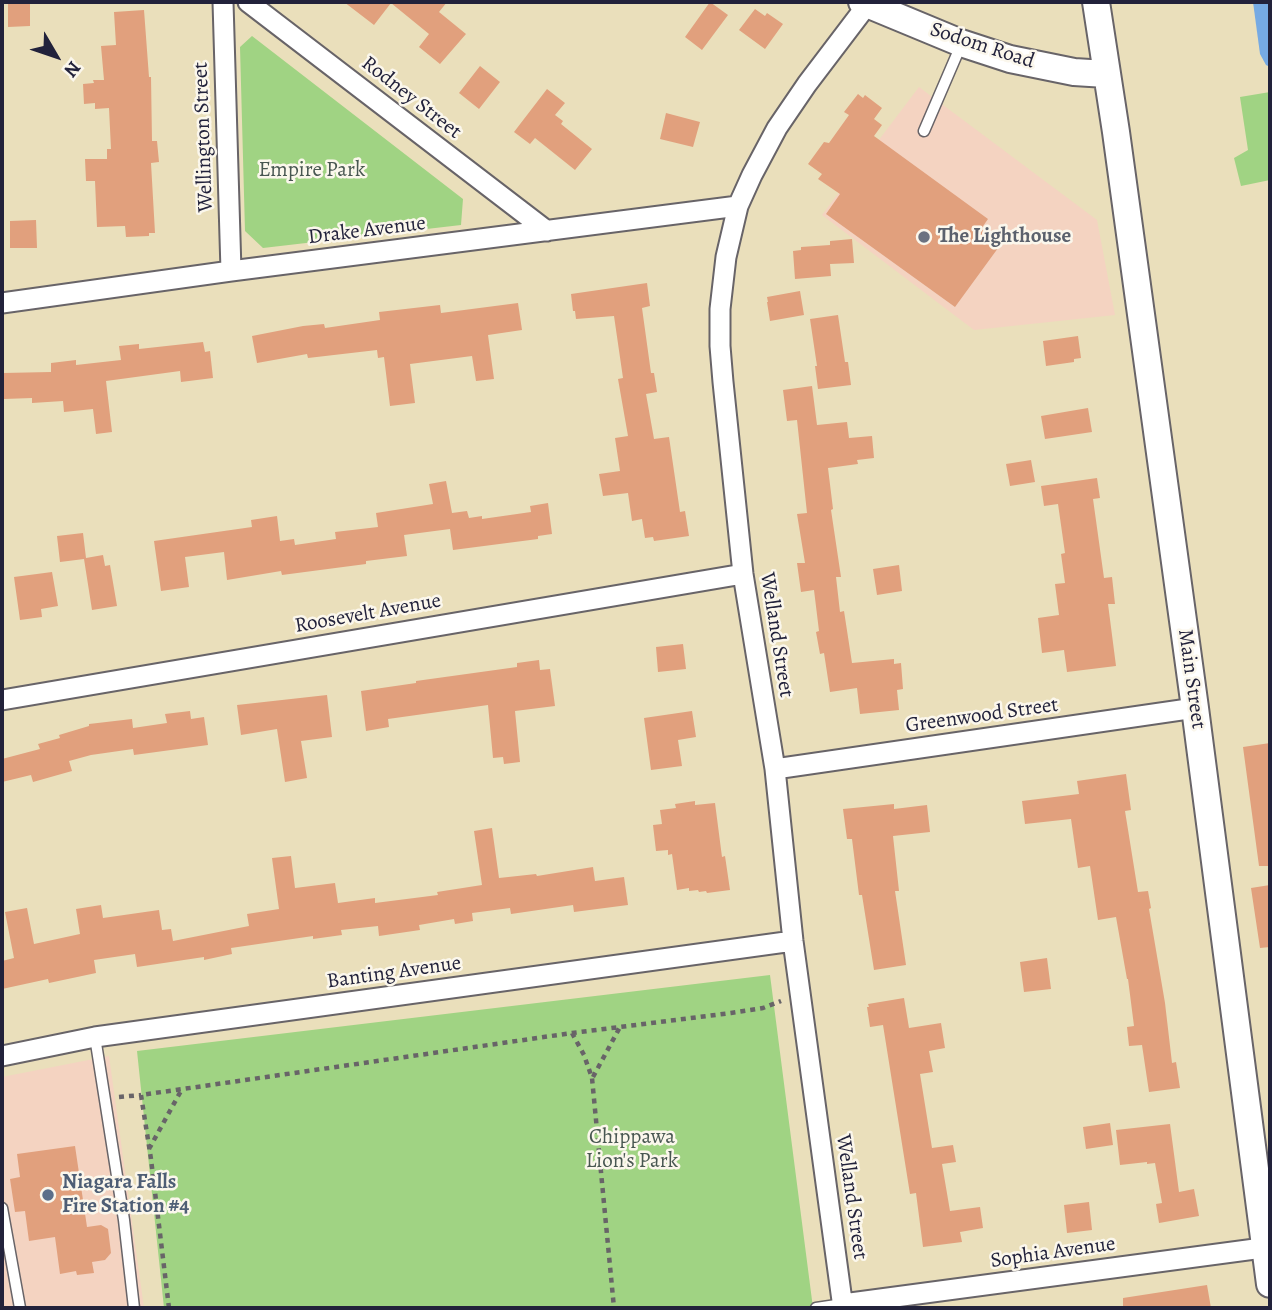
<!DOCTYPE html>
<style>
body{margin:0}
#map{position:relative;width:1272px;height:1310px;overflow:hidden;background:#eadfbb;font-family:Alegreya,serif}
canvas{display:block}
.frame{position:absolute;inset:0;border:4px solid #22223b;pointer-events:none}
.north{position:absolute;left:21px;top:21px;width:70px;height:70px;-webkit-text-stroke:5px #fbf7ec;paint-order:stroke;rotate:129deg;font-size:19px;font-weight:700;line-height:28px;text-align:center;color:#22223b}
.north::after{content:'';display:block;margin:auto;width:24px;height:32px;background:#22223b;clip-path:polygon(50% 0,100% 100%,50% 72%,0 100%)}
</style>
<div id="map">
<canvas width="1272" height="1310"></canvas>
<div class="frame"></div>
<div class="north">N</div>
</div>
<script>
const c = document.querySelector('canvas').getContext('2d');
c.lineJoin = 'round';
function paint(path, color) { c.fillStyle = color; c.fill(path, 'evenodd'); }
const shape = rows => new Path2D(rows.map(r => 'M' + r).join(''));
function stroke(path, color, width, dash) { c.strokeStyle = color; c.lineWidth = width; c.lineCap = dash ? 'butt' : 'round'; c.setLineDash(dash || []); c.stroke(path); }
function drawText(font, color, halo, rows, align = 'center') {
  c.font = font + ' Alegreya,serif'; c.lineWidth = 5; c.setLineDash([]); c.textBaseline = 'middle'; c.strokeStyle = halo; c.fillStyle = color; for (const [text, x, y, turn = 0] of rows) {
    c.save(); c.translate(x, y); c.rotate((+turn || 0) * Math.PI / 180); c.textAlign = isNaN(turn) ? turn : align; if (halo) c.strokeText(text, 0, 0); c.fillText(text, 0, 0); c.restore();
  }
}
paint(shape([
 [919,87,1097,220,1115,315,974,330,822,215],
 [109,1056,144,1308,2,1308,2,1077]
]), '#f4d3c1');
paint(shape([
 [252,36,463,199,461,225,263,248,245,231,240,47],
 [1270,92,1270,180,1241,186,1234,158,1248,150,1240,97],
 [770,975,813,1308,164,1308,137,1051]
]), '#a0d383');
paint(shape([
 [1253,2,1270,2,1270,67,1266,65,1260,54]
]), '#76aae3');
paint(shape([
 [8,2,30,2,30,26,8,27],
 [344,2,447,2,439,12,466,34,440,64,419,47,429,34,391,3,374,25],
 [710,2,728,15,702,50,685,37],
 [755,9,765,16,767,13,783,24,765,49,739,30],
 [144,10,149,77,151,77,152,141,157,141,159,162,151,163,155,233,149,233,149,236,126,237,125,226,97,227,95,181,86,181,85,159,107,159,107,149,111,149,109,108,95,109,95,103,84,104,83,84,94,83,93,80,104,80,101,46,116,45,114,12],
 [480,66,500,82,479,109,459,93],
 [547,89,565,103,555,115,563,121,561,124,592,149,575,170,535,138,530,144,514,132],
 [858,94,863,98,865,95,882,108,874,119,882,125,874,136,988,219,981,229,1001,244,955,307,826,214,840,194,818,179,822,174,808,164,824,142,829,143,849,115,844,112],
 [666,113,700,122,693,147,660,139],
 [36,220,37,248,10,248,10,221],
 [852,239,854,263,830,264,831,276,795,279,793,251,801,250,801,247,830,245,830,241],
 [647,283,650,306,642,308,651,373,654,373,657,392,646,394,654,439,669,437,680,512,685,511,689,536,654,541,653,537,645,538,642,519,632,521,628,493,603,496,599,474,620,471,615,438,628,436,618,379,623,378,614,316,576,319,575,311,573,311,571,294],
 [800,291,804,315,770,321,767,302,768,302,767,297],
 [518,303,522,330,488,335,494,379,476,381,472,356,410,364,415,403,390,406,384,357,378,358,377,350,308,358,307,354,257,363,252,336,303,326,324,324,325,328,380,320,379,312,440,305,441,313],
 [838,315,845,362,848,362,851,385,818,389,815,366,817,366,810,319],
 [1078,336,1081,358,1074,359,1074,362,1046,366,1043,341],
 [203,342,205,352,210,351,213,378,181,382,180,371,106,381,112,432,96,434,93,409,64,412,63,401,32,403,32,398,4,399,3,373,51,372,51,363,76,360,76,365,121,360,119,346,139,344,139,349],
 [812,386,817,425,847,422,849,438,872,436,874,458,857,460,858,464,828,468,833,509,831,510,841,577,836,577,840,612,844,611,852,663,894,659,894,664,901,663,903,689,897,690,899,710,860,714,857,688,830,692,824,653,820,654,816,632,819,631,814,590,801,592,797,563,805,563,797,514,807,513,797,420,787,421,783,390],
 [1088,408,1092,432,1045,439,1041,416],
 [1031,460,1035,482,1010,486,1006,464],
 [1097,478,1100,498,1093,499,1104,578,1112,577,1115,604,1108,604,1116,666,1067,672,1064,650,1042,653,1038,618,1059,615,1055,584,1065,583,1061,554,1065,553,1058,504,1044,506,1041,486],
 [446,481,452,513,467,511,469,518,482,516,482,519,531,512,530,506,548,503,552,534,538,536,538,539,453,550,450,529,404,535,407,556,366,561,366,564,282,575,281,571,227,580,224,552,185,557,189,587,161,591,154,541,252,527,251,520,277,516,280,541,294,539,295,545,336,539,335,532,378,527,376,513,433,504,429,484],
 [83,533,86,558,103,555,105,566,110,565,117,606,92,610,84,559,60,562,57,536],
 [899,565,902,591,877,595,873,569],
 [52,572,58,606,41,609,42,617,20,620,14,577],
 [683,644,686,669,658,672,656,647],
 [539,660,540,670,550,669,555,706,515,711,520,762,504,764,503,757,493,758,488,705,388,719,389,727,366,731,361,691,416,683,416,681,517,667,517,663],
 [327,695,332,737,301,741,307,778,285,782,277,729,241,735,237,705],
 [190,711,191,719,204,717,208,745,134,755,133,749,91,755,69,761,72,771,33,782,31,775,2,782,2,759,40,749,38,744,60,738,59,735,89,726,89,724,132,719,133,728,167,723,165,714],
 [692,711,696,737,678,740,682,766,651,770,644,718],
 [1270,743,1270,866,1259,866,1243,747],
 [1126,774,1131,810,1125,811,1138,892,1148,891,1151,908,1149,909,1165,1003,1172,1063,1176,1062,1180,1088,1149,1092,1142,1045,1129,1046,1127,1027,1134,1026,1128,979,1127,979,1116,917,1098,920,1090,866,1078,868,1071,819,1025,824,1022,801,1079,794,1077,781],
 [695,801,695,805,715,803,722,857,725,856,730,890,707,893,706,891,699,892,698,890,689,891,689,888,677,890,672,854,668,855,668,850,656,851,653,825,662,824,660,810,676,808,675,804],
 [894,804,894,809,927,805,930,832,893,836,899,891,895,891,906,965,874,970,862,895,859,895,852,839,847,839,843,809],
 [492,828,499,878,536,874,537,876,593,867,595,881,624,877,628,905,574,912,573,905,511,914,510,908,472,913,473,921,455,924,454,919,419,925,420,930,379,936,378,926,341,930,342,935,313,939,313,936,231,948,232,954,204,960,204,957,137,967,135,954,94,960,96,973,49,983,48,979,2,989,2,961,14,958,5,912,27,908,34,944,80,934,76,909,101,905,103,918,159,910,162,930,171,929,173,941,249,926,247,914,279,909,272,858,291,856,295,888,335,883,338,903,375,898,375,903,438,895,437,892,482,885,474,831],
 [1270,885,1270,947,1260,948,1251,888],
 [1047,958,1051,989,1024,992,1020,962],
 [904,998,909,1028,941,1023,945,1048,929,1051,933,1072,920,1074,932,1148,953,1145,956,1162,942,1164,950,1211,980,1207,983,1228,960,1232,962,1242,923,1247,916,1193,910,1194,883,1025,870,1027,867,1007,869,1007,868,1004],
 [1110,1123,1113,1145,1086,1149,1083,1127],
 [1170,1124,1179,1192,1194,1189,1199,1216,1159,1223,1156,1204,1162,1203,1155,1163,1147,1164,1147,1162,1120,1165,1116,1130],
 [75,1146,87,1227,101,1225,108,1229,111,1253,105,1260,92,1262,94,1273,77,1275,76,1271,60,1274,55,1237,29,1241,25,1211,15,1212,10,1179,20,1177,17,1154],
 [1089,1202,1092,1230,1067,1233,1064,1205],
 [1207,1285,1211,1308,1123,1308,1123,1298]
]), '#e1a07d');
const lane = shape([
 [924,131,961,45],
 [95,1037,124,1220,134,1308],
 [2,1208,20,1308],
 [816,1308,843,1304]
]);
const street = shape([
 [223,2,231,271],
 [248,2,547,231],
 [2,303,231,271,738,206],
 [2,700,743,574],
 [775,769,1195,708],
 [2,1056,95,1037,793,941],
 [843,1304,1270,1247],
 [843,1308,793,941,775,769,743,574,723,382,720,346,720,309,726,257,738,206,752,175,777,128,807,84,867,5]
]);
const secondary = shape([
 [862,2,961,43,1010,59,1074,72,1106,74],
 [1096,2,1116,132,1195,708,1270,1284]
]);
stroke(lane, '#686468', 13);
stroke(street, '#686468', 23);
stroke(secondary, '#686468', 30);
stroke(shape([
 [572,1033,584,1055,592,1078,614,1308],
 [593,1077,620,1027],
 [119,1097,141,1095],
 [149,1149,182,1089],
 [169,1308,151,1159,141,1095,572,1033,731,1013,763,1008,781,1001]
]), '#686468', 4.5, [5, 5]);
stroke(lane, '#fff', 10);
stroke(street, '#fff', 19);
stroke(secondary, '#fff', 26);
for (const [x, y, r, color] of [
 [924,237,7,"#6b7280"],
 [48,1195,7,"#5c6f8a"]
]) { const dot = new Path2D(); dot.arc(x, y, r, 0, 2 * Math.PI); c.fillStyle = color; c.fill(dot); stroke(dot, '#fbf7ec', 2.5); }
drawText('21px', '#22223b', '#fbf7ec', [
 ["Sodom Road",982,46,18],
 ["Rodney Street",411,98,38],
 ["Wellington Street",204,137,-92],
 ["Drake Avenue",367,231,-7],
 ["Roosevelt Avenue",368,614,-10],
 ["Welland Street",776,635,81],
 ["Main Street",1191,679,82],
 ["Greenwood Street",982,716,-8],
 ["Banting Avenue",394,973,-8],
 ["Welland Street",851,1197,82],
 ["Sophia Avenue",1053,1253,-8]
]);
drawText('21px', '#485751', '#fbf7ec', [
 ["Empire Park",312,171],
 ["Chippawa",632,1138],
 ["Lion's Park",632,1162]
]);
drawText('bold 21px', '#5b616d', '#fbf7ec', [
 ["The Lighthouse",938,237]
], 'left');
drawText('bold 21px', '#4e5e75', '#fbf7ec', [
 ["Niagara Falls",62,1183],
 ["Fire Station #4",62,1207]
], 'left');
</script>
